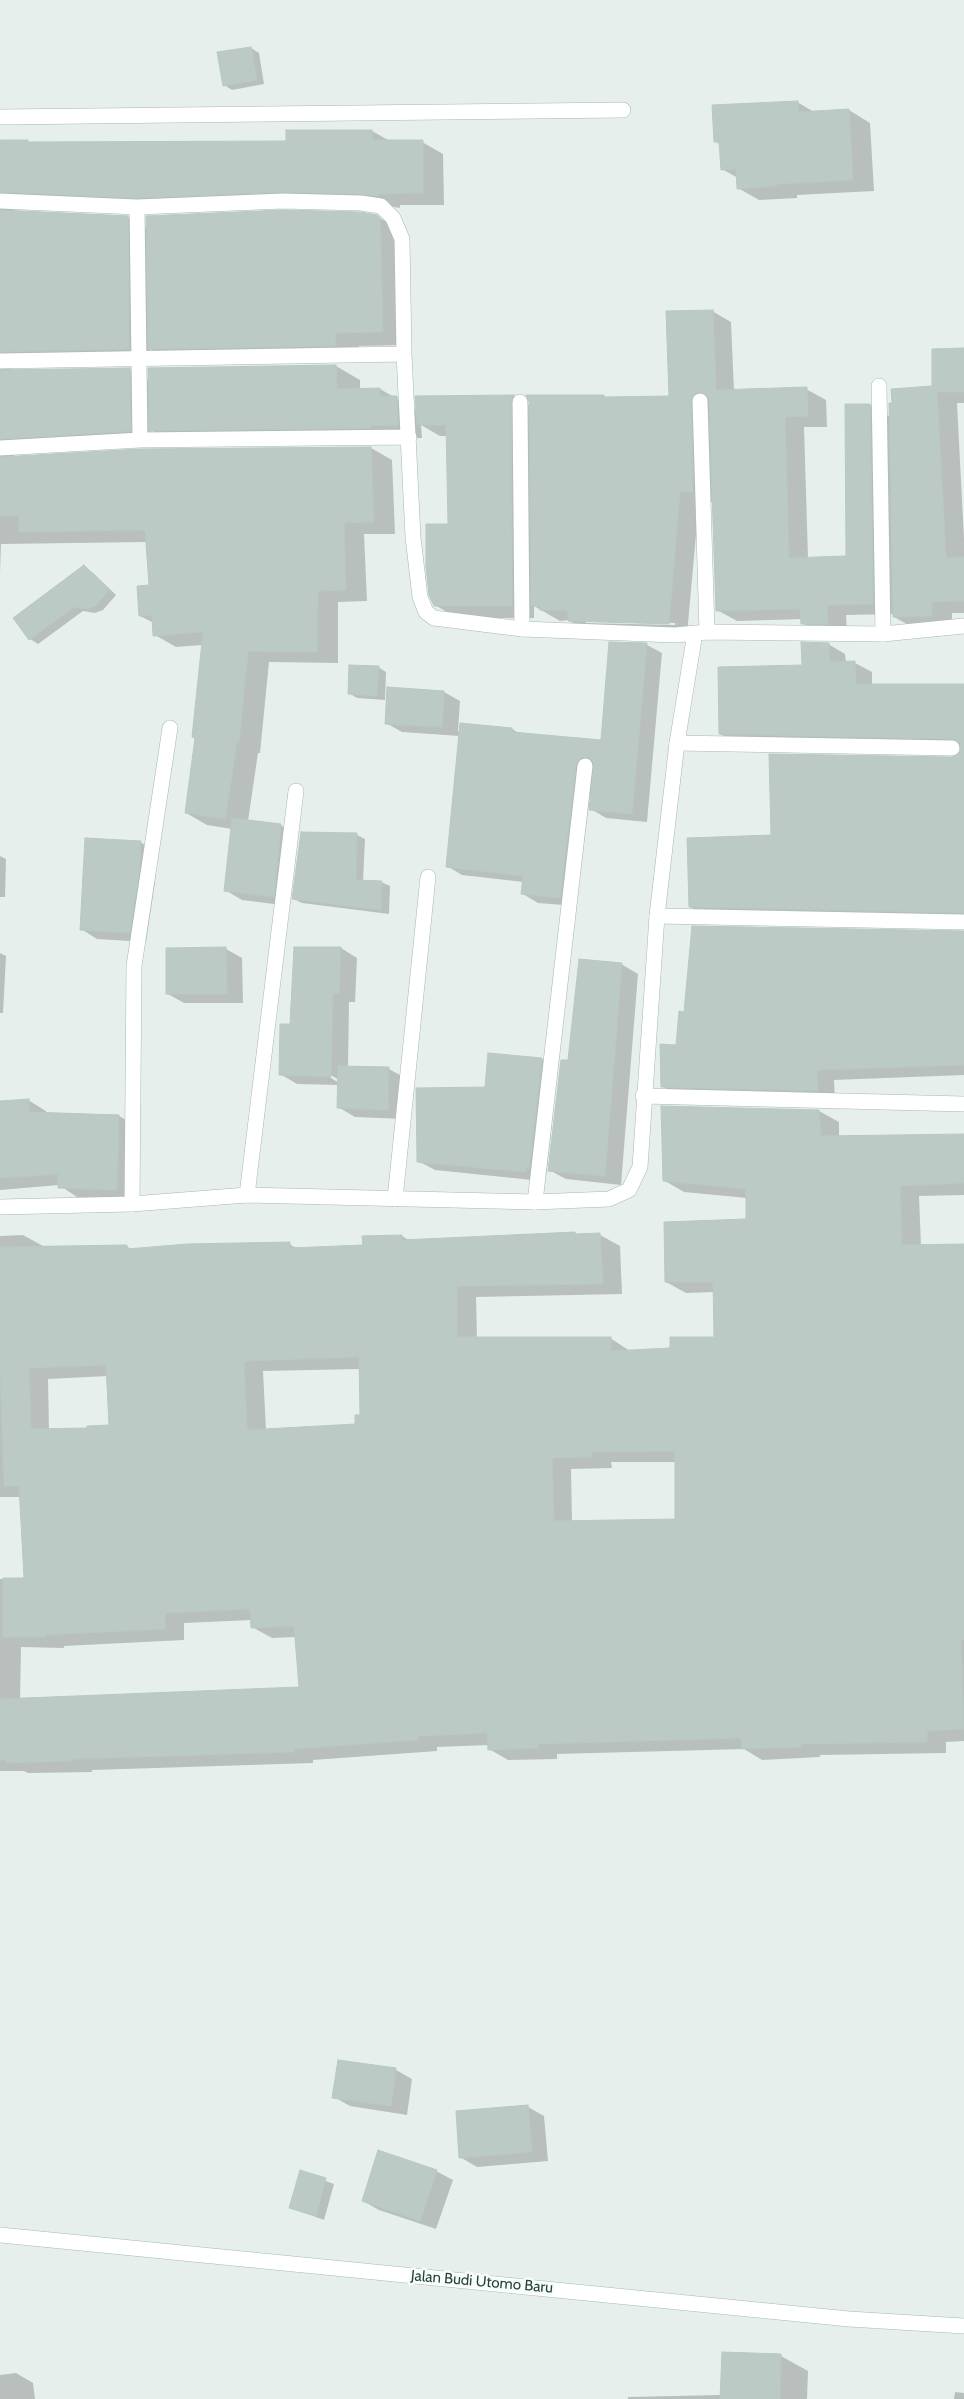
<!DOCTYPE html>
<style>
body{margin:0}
canvas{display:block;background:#e6efeb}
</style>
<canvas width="964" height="2399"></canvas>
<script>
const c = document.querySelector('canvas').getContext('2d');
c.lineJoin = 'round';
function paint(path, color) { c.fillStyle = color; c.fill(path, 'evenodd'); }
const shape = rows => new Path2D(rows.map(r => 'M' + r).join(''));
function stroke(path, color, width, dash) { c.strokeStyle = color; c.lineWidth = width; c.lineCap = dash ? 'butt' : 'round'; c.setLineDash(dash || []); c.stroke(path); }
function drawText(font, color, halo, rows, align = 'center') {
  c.font = font + ' Cabin,sans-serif'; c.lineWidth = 5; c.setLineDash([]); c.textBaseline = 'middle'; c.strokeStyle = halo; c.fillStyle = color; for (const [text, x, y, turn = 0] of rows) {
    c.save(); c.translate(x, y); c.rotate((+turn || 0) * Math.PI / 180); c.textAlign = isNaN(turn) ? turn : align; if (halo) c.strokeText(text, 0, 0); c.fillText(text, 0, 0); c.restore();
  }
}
paint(shape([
 [251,48,259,53,264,84,232,90,224,85],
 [797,102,814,112,849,110,870,123,874,191,797,195,797,198,759,200,738,188,738,178,722,169,721,145,715,141],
 [287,131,372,131,390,141,422,142,443,154,444,205,400,205,400,208,383,205,17,205,12,212,127,217,148,229,376,216,401,230,406,345,359,346,359,359,173,362,150,349,150,361,13,368,12,371,129,369,150,381,336,366,360,380,360,390,380,389,417,410,417,397,514,396,531,406,604,396,608,399,670,397,712,311,731,322,734,391,806,389,826,400,827,427,804,427,808,558,847,557,870,405,890,417,933,387,964,350,964,403,957,403,964,539,964,613,952,613,952,627,914,628,894,617,894,614,846,615,847,634,821,634,802,623,802,619,737,621,717,610,714,502,699,502,687,634,588,632,568,620,560,621,534,606,534,618,457,618,435,605,449,525,448,436,440,436,421,425,422,438,174,444,151,430,151,443,21,450,12,457,371,448,392,460,395,534,364,534,367,601,338,602,338,663,269,662,260,753,258,753,248,821,280,825,297,834,290,906,242,900,225,890,232,829,207,825,186,813,197,738,202,645,176,647,155,635,154,623,140,616,151,586,147,542,1,544,0,574,0,141,27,141,32,144,287,142],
 [586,620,675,623,675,625,586,623],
 [84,567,92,572,116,595,103,610,95,613,83,611,38,644,30,639,15,618],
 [828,644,845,654,846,663,855,663,872,672,872,686,964,685,964,921,707,916,690,907,773,836,962,753,961,748,737,743,720,734],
 [647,645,662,653,647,822,606,818,591,809,592,794,590,794,576,906,538,903,523,894,524,882,462,875,447,866,460,736,402,732,386,723,444,692,460,701,458,731,512,729,520,734,602,741],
 [378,667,386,672,385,700,357,698,349,693],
 [357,835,365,839,363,881,381,882,390,886,389,914,302,903,294,899],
 [140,842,157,852,155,882,146,942,97,939,81,929],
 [0,856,6,859,5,897,0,897],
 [964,933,964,1075,834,1080,835,1100,679,1096,662,1086,677,1046],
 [341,948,357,958,355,1002,349,1002,348,1068,389,1069,405,1078,404,1119,355,1117,338,1107,339,1085,297,1084,280,1074,291,1025],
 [326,1072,339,1080,339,1083,325,1074],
 [226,949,242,958,243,1003,184,1003,168,994],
 [0,953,6,956,3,1013,0,1013],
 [621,964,638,974,621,1185,566,1179,549,1170,569,1062],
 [542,1059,558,1069,546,1177,542,1177,542,1181,435,1170,418,1161,486,1088],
 [28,1100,46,1111,46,1114,119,1116,137,1126,134,1199,77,1197,59,1185,0,1190,0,1102],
 [819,1111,839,1122,839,1137,964,1135,964,1195,919,1196,921,1246,964,1245,964,1741,946,1742,946,1753,820,1755,820,1757,762,1760,744,1749,557,1754,557,1759,508,1760,489,1749,489,1745,437,1747,437,1751,313,1760,313,1763,92,1770,92,1772,28,1773,24,1771,0,1771,0,1579,25,1579,21,1497,0,1497,0,1236,23,1235,43,1246,126,1246,133,1250,289,1244,298,1249,364,1247,402,1236,410,1241,575,1233,578,1235,600,1235,620,1246,622,1294,476,1297,477,1339,610,1338,630,1351,671,1349,715,1338,714,1292,686,1293,666,1282,747,1220,747,1198,684,1192,665,1181],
 [360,1369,361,1417,356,1425,266,1430,263,1371],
 [108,1376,111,1426,88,1430,49,1430,48,1379],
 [611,1462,676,1462,676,1520,572,1522,571,1469,612,1468],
 [252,1620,252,1627,272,1638,296,1637,300,1689,20,1700,21,1647,64,1648,64,1646,184,1640,184,1623],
 [396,2070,412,2079,407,2115,350,2106,334,2097],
 [528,2107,544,2116,548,2161,477,2167,460,2157],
 [436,2171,453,2180,436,2229,379,2210,363,2201],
 [300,2172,334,2184,324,2220,291,2208],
 [781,2356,808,2371,807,2399,628,2399,628,2397,721,2395],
 [16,2373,33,2383,35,2399,0,2399,0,2375],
 [955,2392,964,2393,964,2399,954,2399]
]), '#0003');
const building = shape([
 [251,47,257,80,223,86,217,52,251,47],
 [798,101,798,112,849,109,853,180,776,184,777,186,737,189,736,169,721,170,719,142,714,142,712,105,798,101],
 [286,130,372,130,373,140,423,140,423,193,379,194,379,196,361,194,283,192,137,198,0,192,0,140,28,140,28,142,286,141,286,130],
 [0,210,128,216,129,349,0,352,0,210],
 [283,210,360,212,377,215,380,218,383,332,335,333,336,346,148,349,146,216,283,210],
 [713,310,716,390,807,387,808,416,785,417,789,558,846,556,845,404,870,404,873,604,827,605,828,624,801,624,800,609,716,611,709,401,708,396,700,392,695,393,691,401,693,492,680,492,669,624,568,621,568,610,540,610,540,606,531,606,529,402,526,395,604,395,604,397,669,396,666,311,713,310],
 [964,348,964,392,937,392,946,558,964,557,964,601,932,602,932,616,893,617,889,403,892,403,891,389,932,386,932,349,964,348],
 [336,365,337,389,380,388,380,396,397,396,398,425,370,426,371,428,149,431,148,368,336,365],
 [130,368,131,431,0,439,0,370,130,368],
 [514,395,511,402,512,606,434,606,429,595,426,567,426,524,448,524,446,425,417,425,415,396,514,395],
 [371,447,374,522,344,523,346,590,318,591,317,652,248,651,239,742,237,742,225,819,185,813,195,738,192,737,203,632,153,636,152,615,139,616,137,586,149,585,145,530,19,532,19,516,0,516,0,457,140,449,371,447],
 [84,565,109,590,95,606,86,609,74,607,29,640,13,618,84,565],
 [609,642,647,643,632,814,589,810,594,763,590,758,582,757,576,765,560,898,521,894,523,876,446,867,460,723,512,728,512,732,601,740,609,642],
 [801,642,829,643,830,662,855,661,856,684,964,684,964,913,689,907,687,838,771,835,769,754,952,757,960,752,960,743,952,739,719,734,718,667,802,665,801,642],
 [349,665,379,666,377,696,348,694,349,665],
 [387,687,444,691,442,727,385,724,387,687],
 [232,818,281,824,274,897,224,891,232,818],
 [301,832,357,833,356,880,382,881,381,910,292,899,301,832],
 [85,838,141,841,139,873,130,933,80,930,85,838],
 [692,926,964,931,964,1065,817,1070,818,1091,661,1087,660,1044,676,1045,679,1011,684,1012,692,926],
 [226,947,227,994,166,994,166,948,226,947],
 [294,947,341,947,339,993,333,993,331,1077,279,1075,280,1024,290,1024,294,947],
 [579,959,622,963,605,1176,548,1171,561,1060,568,1060,579,959],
 [488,1053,542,1058,529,1169,526,1168,526,1172,417,1162,416,1088,485,1087,488,1053],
 [338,1066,389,1067,388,1110,337,1108,338,1066],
 [29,1099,29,1112,119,1115,117,1190,58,1188,58,1174,0,1178,0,1101,29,1099],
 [661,1106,819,1110,821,1136,964,1134,964,1183,900,1186,902,1245,964,1244,964,1640,961,1640,964,1729,927,1731,927,1742,801,1744,801,1747,742,1749,741,1738,538,1744,538,1748,488,1750,487,1733,418,1736,418,1740,294,1749,294,1752,73,1759,73,1761,7,1763,7,1760,0,1760,0,1699,299,1687,294,1626,251,1628,250,1609,165,1613,165,1629,45,1635,45,1637,3,1637,3,1578,24,1578,19,1486,4,1486,0,1369,0,1247,127,1245,127,1249,187,1244,290,1242,290,1248,363,1245,362,1236,402,1235,402,1240,575,1232,575,1234,600,1233,603,1284,457,1286,457,1337,611,1337,611,1351,670,1348,670,1337,714,1337,713,1282,665,1282,664,1222,746,1219,746,1189,663,1181,661,1106],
 [359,1357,360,1415,355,1415,355,1424,247,1430,244,1361,359,1357],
 [106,1365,109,1425,87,1426,87,1428,31,1429,29,1368,106,1365],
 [675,1451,675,1519,554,1521,552,1458,592,1457,592,1452,675,1451],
 [338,2060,396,2068,391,2106,332,2098,338,2060],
 [528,2105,532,2152,459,2158,456,2111,528,2105],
 [378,2150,437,2170,420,2221,362,2201,378,2150],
 [300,2170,326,2178,316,2216,289,2208,300,2170],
 [722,2352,781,2354,780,2399,720,2399,722,2352]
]);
paint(building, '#bbcac4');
stroke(building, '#b8c9c2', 1);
const lane = shape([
 [0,117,623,110],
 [879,386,883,634],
 [700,401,707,632],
 [520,402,522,629],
 [677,743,952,748],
 [657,916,964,922],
 [643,1096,964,1104],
 [247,1195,296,791],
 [395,1199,428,877],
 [535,1202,585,766],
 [132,1204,134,966,170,728]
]);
const street = shape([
 [0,201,137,207,283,201,361,203,381,206,393,218,402,239,404,354,413,537,420,597,426,612,434,618,522,629,675,635,707,632,883,634,964,626],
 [137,207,140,440],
 [0,361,404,354],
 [0,448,140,440,409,437],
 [0,1207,132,1204,247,1195,535,1202,609,1199,629,1190,640,1167,657,916,677,743,695,633]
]);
const secondary = shape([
 [0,2235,849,2319,964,2326]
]);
stroke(lane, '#a8b8b2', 16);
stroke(street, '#a8b8b2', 16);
stroke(secondary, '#a4bbb3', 16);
stroke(lane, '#fff', 15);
stroke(street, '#fff', 15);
stroke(secondary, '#fff', 15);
drawText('15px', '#24423a', '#f7fbf9', [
 ["Jalan Budi Utomo Baru",482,2282,5]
]);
</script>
